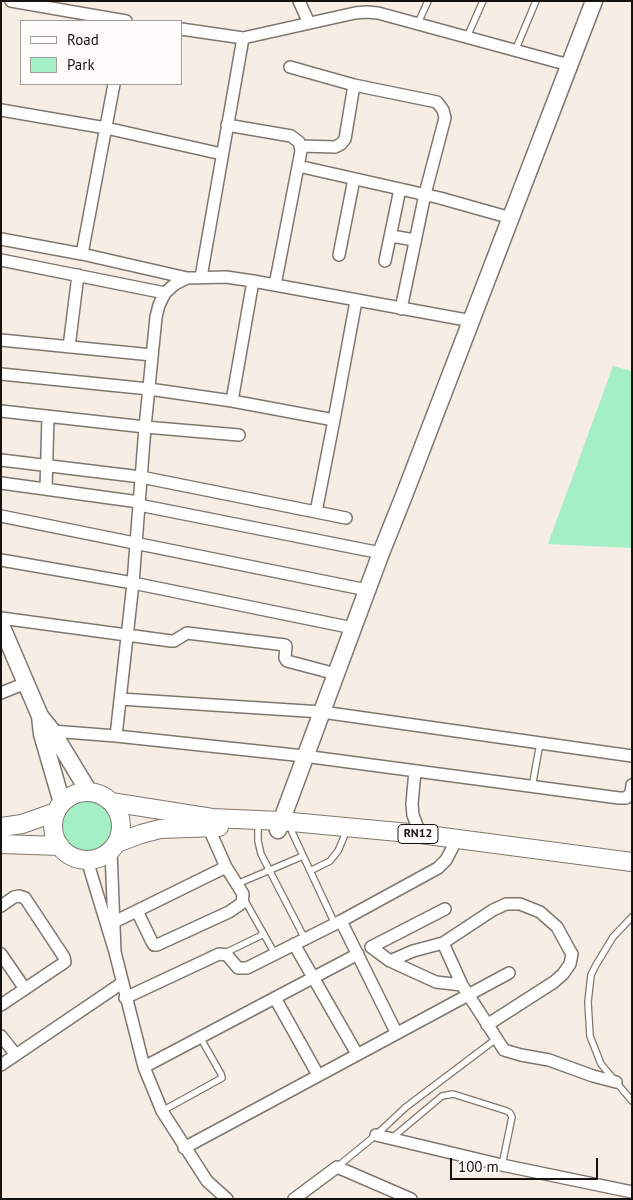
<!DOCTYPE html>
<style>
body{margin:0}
#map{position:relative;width:633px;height:1200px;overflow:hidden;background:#f6ede4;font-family:"PT Sans",sans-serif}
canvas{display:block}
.frame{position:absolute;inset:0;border:2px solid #15120f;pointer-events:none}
.legend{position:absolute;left:20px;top:20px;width:162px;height:65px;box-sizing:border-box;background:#fefcfa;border:1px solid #a19e9c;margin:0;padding:6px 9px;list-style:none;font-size:15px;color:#15120f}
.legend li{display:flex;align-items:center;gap:10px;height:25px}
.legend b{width:25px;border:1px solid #a19e9c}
.scale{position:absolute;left:450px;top:1158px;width:148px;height:22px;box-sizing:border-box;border:2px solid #15120f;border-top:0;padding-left:6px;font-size:15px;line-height:18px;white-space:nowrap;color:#15120f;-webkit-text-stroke:4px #fefcfa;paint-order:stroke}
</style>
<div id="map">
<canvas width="633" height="1200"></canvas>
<div class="frame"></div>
<ul class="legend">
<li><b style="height:6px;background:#fff"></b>Road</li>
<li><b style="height:14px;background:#a4efc5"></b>Park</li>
</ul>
<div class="scale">100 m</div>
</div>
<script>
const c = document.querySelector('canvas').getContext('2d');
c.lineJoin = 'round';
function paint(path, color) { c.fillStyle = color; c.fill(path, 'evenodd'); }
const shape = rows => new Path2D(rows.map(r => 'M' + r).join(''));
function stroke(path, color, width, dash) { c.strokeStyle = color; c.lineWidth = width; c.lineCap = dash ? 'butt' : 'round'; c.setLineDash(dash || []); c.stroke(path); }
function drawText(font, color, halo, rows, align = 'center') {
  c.font = font + ' "PT Sans",sans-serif'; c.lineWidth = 4.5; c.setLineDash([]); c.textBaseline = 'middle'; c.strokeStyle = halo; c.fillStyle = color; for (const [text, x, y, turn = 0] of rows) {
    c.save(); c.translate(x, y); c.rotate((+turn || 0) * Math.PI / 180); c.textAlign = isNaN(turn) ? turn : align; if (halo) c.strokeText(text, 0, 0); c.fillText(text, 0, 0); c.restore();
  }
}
paint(shape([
 [613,366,632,371,632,548,548,544],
 '61 826a27 27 0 1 1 54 0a27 27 0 1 1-54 0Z'
]), '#a4efc5');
const lane = shape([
 [418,23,428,1],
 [467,37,483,1],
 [515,51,536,1],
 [532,787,540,743],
 [258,829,258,841,261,854,305,939],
 [292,832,335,924],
 [310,871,330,861,338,851,344,837],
 [237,884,303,856],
 [244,899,275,954],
 [632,917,613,937,596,965,591,975,588,1002,590,1036,601,1064,632,1101],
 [223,954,264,934],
 [162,1111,222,1078,221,1074,200,1037],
 [392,1138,442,1096,453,1094,507,1111,510,1113,512,1117,502,1165],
 [337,1167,376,1135,406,1107,496,1039]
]);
const street = shape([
 [11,1,126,21],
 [299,1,309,23],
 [181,29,243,38,355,13,366,12,378,13,569,65],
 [290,67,354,85,437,102,443,110,445,118,425,194,401,309],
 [1,110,106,128,222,154],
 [227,125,291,136,299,142,300,146,301,151,275,285],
 [300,146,335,147,341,144,345,139,354,85],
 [298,166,440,198,511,218],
 [391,236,415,240],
 [1,239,82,254,187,278,226,277,253,281,472,321],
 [82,254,114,84],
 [339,255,354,179],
 [1,260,165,293],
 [385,261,400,189],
 [201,277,243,38],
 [187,278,175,284,165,293,159,305,156,317,145,427,133,583,353,628],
 [1,340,152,355],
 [69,347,78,275],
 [1,374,149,389,232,401,334,420,316,512,141,477,1,460],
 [232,401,253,281],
 [1,411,145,427,239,435],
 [334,420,356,301],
 [1,483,139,502],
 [46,489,48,416],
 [139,505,381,553],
 [316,512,346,518],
 [1,516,367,590],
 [1,560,133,583,116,736],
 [1,618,171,641,174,641,187,633,285,645,286,646,285,658,287,661,336,674],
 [1,693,26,683],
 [120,699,322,712,632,756],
 [49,732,52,731,116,736,304,756,619,798,626,798,631,793,632,785],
 [415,771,412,804,413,815,420,834],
 [87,860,115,952,111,851],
 [1,906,14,897,19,896,25,898,64,957,65,962,1,1005],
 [445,909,371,947,390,961,436,982,462,985],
 [137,911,152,942,154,945,157,945,229,912,242,903,243,894,226,867,206,822],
 [341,921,396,1032],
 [108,925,226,867],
 [443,943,462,985,504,1050,521,1055,549,1060,593,1076,616,1082],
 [294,944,357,1054],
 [115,952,144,1067,162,1111,207,1181,227,1199],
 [1,954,25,989],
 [390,961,413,951,443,943,493,910,506,904,520,904,540,912,557,927,569,949,572,954,570,964,563,974,554,982,487,1025],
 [125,998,219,954,227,955,238,968,247,968,341,921,438,868,446,860,457,839],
 [275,998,318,1075],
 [1,1036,16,1055],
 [1,1065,122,983],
 [144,1067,358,954],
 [376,1135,502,1165,632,1192],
 [184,1148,509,973],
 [294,1199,337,1167,411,1199]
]);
const secondary = shape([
 [1,625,40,716],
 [62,803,42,734,40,716,52,731,89,792],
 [278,830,381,553,405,493,594,1]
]);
const primary = shape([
 '53 826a34 34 0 1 1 68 0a34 34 0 1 1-68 0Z',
 [111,802,212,818,281,821,420,834,632,862],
 [1,827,22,824,56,812],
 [117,843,141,834,160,829,219,827],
 [1,844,60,846]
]);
stroke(lane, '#7f776f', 8);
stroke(street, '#7f776f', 14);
stroke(secondary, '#7f776f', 19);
stroke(primary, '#7f776f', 20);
stroke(lane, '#fff', 5.5);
stroke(street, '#fff', 11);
stroke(secondary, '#fff', 16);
stroke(primary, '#fff', 18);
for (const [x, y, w] of [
 [418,834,40]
]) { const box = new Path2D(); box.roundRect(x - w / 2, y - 9.5, w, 19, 4); c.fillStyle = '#fefcfa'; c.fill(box); stroke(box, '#15120f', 1); }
drawText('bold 12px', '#15120f', null, [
 ["RN12",418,834]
]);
</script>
